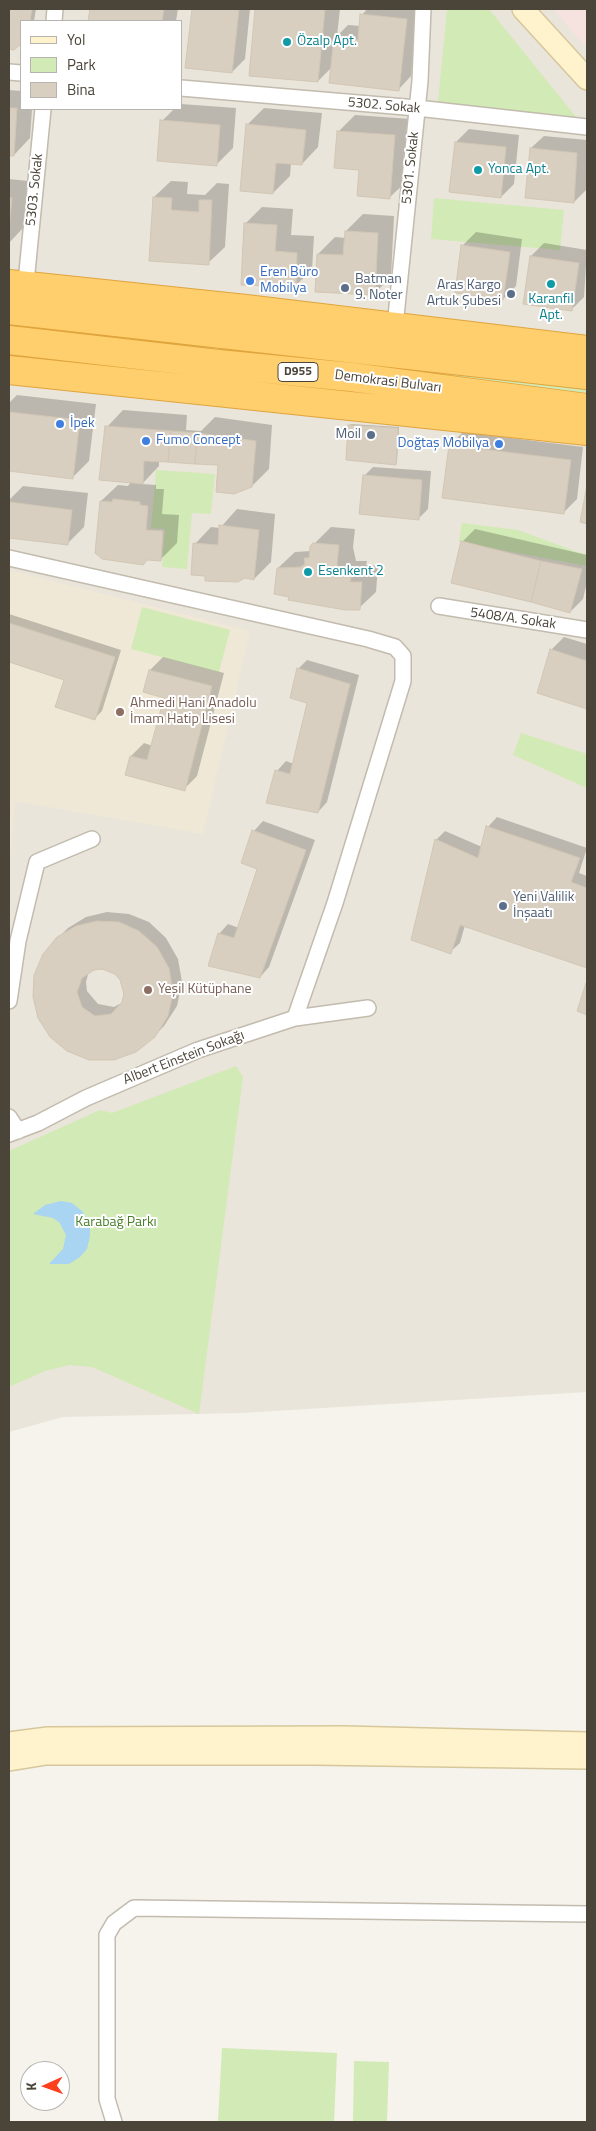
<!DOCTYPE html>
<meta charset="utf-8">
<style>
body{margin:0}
#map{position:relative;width:596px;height:2131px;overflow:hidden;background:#f6f3ec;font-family:"Titillium Web",sans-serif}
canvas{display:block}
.frame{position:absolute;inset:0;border:10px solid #4b4439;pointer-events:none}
.legend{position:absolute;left:20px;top:20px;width:162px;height:90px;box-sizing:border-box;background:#fff;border:1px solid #b7b4b0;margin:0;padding:6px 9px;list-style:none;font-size:15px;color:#4b4439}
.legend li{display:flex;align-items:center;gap:10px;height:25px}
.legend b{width:25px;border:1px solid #b7b4b0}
.north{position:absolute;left:20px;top:2061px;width:50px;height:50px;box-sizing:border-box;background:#fff;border:1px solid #b7b4b0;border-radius:50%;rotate:268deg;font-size:14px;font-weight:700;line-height:20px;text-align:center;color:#4b4439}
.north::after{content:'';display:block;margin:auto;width:18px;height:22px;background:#fc3f1d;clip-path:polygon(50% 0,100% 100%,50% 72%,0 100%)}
</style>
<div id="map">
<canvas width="596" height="2131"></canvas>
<div class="frame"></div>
<ul class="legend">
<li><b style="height:6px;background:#fff3cd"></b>Yol</li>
<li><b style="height:14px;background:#d2eab5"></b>Park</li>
<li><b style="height:14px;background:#d8cfc1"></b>Bina</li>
</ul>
<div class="north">K</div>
</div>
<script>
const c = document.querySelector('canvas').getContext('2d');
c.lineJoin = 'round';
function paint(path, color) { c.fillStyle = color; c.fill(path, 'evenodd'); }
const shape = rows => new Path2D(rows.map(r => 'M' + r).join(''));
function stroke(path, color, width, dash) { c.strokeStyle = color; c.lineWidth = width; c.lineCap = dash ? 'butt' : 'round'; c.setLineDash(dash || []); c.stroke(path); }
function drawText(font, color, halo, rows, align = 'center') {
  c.font = font + ' "Titillium Web",sans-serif'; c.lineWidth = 4; c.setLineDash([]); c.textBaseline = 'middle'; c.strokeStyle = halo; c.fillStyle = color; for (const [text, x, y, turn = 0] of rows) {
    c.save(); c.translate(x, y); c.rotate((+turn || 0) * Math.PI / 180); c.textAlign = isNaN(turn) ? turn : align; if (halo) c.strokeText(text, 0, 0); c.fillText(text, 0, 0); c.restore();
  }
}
paint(shape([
 [9,9,587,9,587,1392,241,1413,63,1417,9,1432],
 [21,21,181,21,181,109,21,109]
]), '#eae5da');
paint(shape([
 [9,570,250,631,203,834,15,801,9,870]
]), '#efe8d6');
paint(shape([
 [554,9,587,9,587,49]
]), '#f6e3e0');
paint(shape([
 [447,9,489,9,576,117,438,102],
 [434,198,564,210,560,250,431,239],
 [9,321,587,383,587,393,9,331],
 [156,470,215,474,211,514,192,513,187,569,162,567,165,529,151,528],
 [462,523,518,530,580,553,587,554,587,566,459,542],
 [142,607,230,630,219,672,131,649],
 [521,733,587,754,587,788,513,755],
 [236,1066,243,1077,199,1414,92,1367,70,1365,45,1371,9,1387,9,1151,100,1110,112,1113],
 [222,2048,337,2053,334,2122,218,2121],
 [354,2061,389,2062,387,2122,353,2122]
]), '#d2eab5');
paint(shape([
 [61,1201,72,1203,82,1211,90,1224,90,1236,87,1249,80,1257,69,1264,49,1264,63,1249,66,1235,59,1222,53,1218,33,1214,45,1205]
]), '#a9d4f2');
paint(shape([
 [9,9,36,9,34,21,21,21,21,42,13,48,9,48],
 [91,9,178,9,176,21,89,21],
 [193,9,250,9,245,59,232,72,187,67],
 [256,9,340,9,337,36,348,25,361,26,362,15,367,9,419,9,411,76,398,90,332,67,318,81,250,75],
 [9,90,21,91,21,109,32,109,30,138,14,155,9,154],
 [181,104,236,108,233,148,216,165,162,121,174,109,181,109],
 [264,108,322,113,318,147,302,164,291,163,290,176,273,193,248,124],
 [355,115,411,119,407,181,390,197,360,169,339,131],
 [469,129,519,135,514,184,501,197,456,142],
 [544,136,587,140,587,189,574,202,531,148],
 [9,179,28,181,23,228,9,243],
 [171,181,188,182,187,194,205,195,217,183,229,184,225,247,208,263,154,197],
 [262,207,293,209,291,235,314,236,312,270,295,286,245,224],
 [363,214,394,216,391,277,374,294,318,254,335,237,346,238,346,231],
 [476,232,522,239,516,286,503,299,463,245],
 [544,243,587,250,584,297,571,310,531,256],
 [17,395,96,404,89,461,73,477,9,470,9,403],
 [123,410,187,415,186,430,201,431,215,417,272,425,269,469,252,486,220,464,159,460,159,466,142,484,156,485,156,489,164,489,162,514,179,515,177,543,160,560,101,501,118,485,128,486,131,482,107,427],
 [351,424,399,427,397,462,396,464,349,426],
 [463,432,583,447,577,499,564,512,450,445],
 [373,467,431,471,428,509,419,518,364,476],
 [23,486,88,493,84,527,68,543,9,537,9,500],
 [237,509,275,514,271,562,254,579,245,576,206,575,195,544,211,527,220,528],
 [331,527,355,529,353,547,356,561,367,561,366,565,378,566,376,592,359,608,290,596,278,568,295,552,311,551,312,546],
 [475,529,587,555,587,582,583,599,570,612,452,582,462,542],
 [9,614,121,650,102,711,95,718,65,679,9,661],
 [564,637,587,644,587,707,538,692,551,650],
 [163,657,224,673,197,776,184,789,131,756,144,743,153,746,166,697,144,691,150,670],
 [307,660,359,675,327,802,318,812,277,771,286,761,294,764,309,703,298,669],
 [497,817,587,848,579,873,587,876,587,967,465,925,460,943,450,952,436,840,445,831,482,847,488,827],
 [263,821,315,840,269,967,260,977,219,934,228,924,239,928,259,868,254,831],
 [107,912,129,914,149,922,166,938,178,959,182,982,177,1006,164,1026,154,1036,90,1059,58,938,68,928,86,917],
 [102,968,116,973,124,986,123,1002,114,1007,98,1004,87,991,86,982,89,971]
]), '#0003');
const building = shape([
 [9,9,32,9,30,21,21,21,21,44,14,50,9,49,9,9],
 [90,9,164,9,162,21,88,21,90,9],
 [192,9,239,9,232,73,185,68,192,9],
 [255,9,325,9,318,82,249,76,255,9],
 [360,14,407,19,399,91,329,83,334,37,358,40,360,14],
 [9,108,17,108,14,156,9,156,9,108],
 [160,120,220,125,217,166,157,161,160,120],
 [246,124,306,130,302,165,276,163,273,194,240,191,246,124],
 [337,131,395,135,390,199,357,196,359,170,334,168,337,131],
 [455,142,506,147,501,198,449,192,455,142],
 [530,148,577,153,574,203,525,198,530,148],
 [9,197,12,198,9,229,9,197],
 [153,197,172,198,171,210,199,212,199,200,212,200,209,265,149,261,153,197],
 [244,223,277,225,275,251,297,253,296,287,241,285,244,223],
 [345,231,378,233,375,295,315,292,317,254,343,255,345,231],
 [461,245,510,252,503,300,455,293,461,245],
 [530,256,579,263,572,311,523,304,530,256],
 [9,412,80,420,73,479,9,471,9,412],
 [348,425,398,428,396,465,346,460,348,425],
 [105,426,171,431,168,462,144,461,143,484,99,480,105,426],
 [171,431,197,433,195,464,168,462,171,431],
 [197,433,256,441,252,487,234,494,216,492,218,465,195,464,197,433],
 [449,445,571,460,564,514,442,498,449,445],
 [363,475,422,480,419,520,359,514,363,475],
 [587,485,587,524,580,522,587,485],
 [113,499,140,502,140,505,148,506,146,530,163,531,161,561,147,560,143,565,102,559,95,553,100,501,112,502,113,499],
 [9,502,72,510,68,545,9,538,9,502],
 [219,525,259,530,254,580,245,578,238,582,205,581,205,576,191,575,193,543,218,545,219,525],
 [461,541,541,561,531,602,451,583,461,541],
 [313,543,339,545,337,564,340,577,351,577,350,582,362,582,360,610,345,610,288,600,289,597,274,594,277,568,301,567,305,564,304,558,309,558,310,546,313,543],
 [541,561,582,569,570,613,531,602,541,561],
 [9,623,115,657,95,720,55,707,64,680,9,662,9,623],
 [550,649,587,661,587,709,537,693,550,649],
 [297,668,350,684,318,813,266,803,275,770,290,774,307,703,290,698,297,668],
 [149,670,212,686,185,791,125,775,130,756,147,760,164,698,143,692,149,670],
 [486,826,580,858,571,882,587,888,587,968,460,925,451,954,411,940,435,839,478,858,486,826],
 [252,830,306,850,260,978,208,966,218,933,234,938,257,869,241,863,252,830],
 [97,921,119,922,139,931,157,947,169,968,173,993,168,1016,155,1037,136,1052,114,1060,89,1060,67,1051,50,1037,38,1018,33,997,34,975,43,954,57,937,76,926,97,921],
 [102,969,115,974,120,980,124,994,122,1002,111,1014,95,1016,82,1007,77,992,82,978,94,970,102,969],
 [587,980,587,1015,577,1011,587,980]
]);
paint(building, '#d8cfc1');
stroke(building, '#d3c7b4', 1);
const street = shape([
 [54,21,55,9],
 [9,72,21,73],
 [181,88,417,108,587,127],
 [27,272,43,109],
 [395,326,420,81,423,9],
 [9,558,368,639,395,647,403,656,403,681,335,903,295,1018],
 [439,606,587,630],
 [9,1001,18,941,37,862,92,839],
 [9,1117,18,1131],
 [9,1134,38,1123,86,1098,198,1050,295,1018,368,1008],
 [114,2122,107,2099,107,1935,114,1923,134,1908,587,1914]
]);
const secondary = shape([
 [523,9,587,79],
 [9,1743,48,1738,344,1737,587,1743],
 [9,1760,46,1754,315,1754,587,1758]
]);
const highway = shape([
 [9,284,246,309,587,350],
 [9,310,587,375],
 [9,340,218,364,351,377,587,408],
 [9,370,587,431]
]);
stroke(street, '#c2bbae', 18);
stroke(secondary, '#d6c79b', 24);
stroke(highway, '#e0a43c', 30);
stroke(street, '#fff', 15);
stroke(secondary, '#fff3cd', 21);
stroke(highway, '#ffcf6e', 28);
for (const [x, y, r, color] of [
 [287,42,5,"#0f9aa8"],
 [478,170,5,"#0f9aa8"],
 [250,281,5,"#3f7fe0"],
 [551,284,5,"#0f9aa8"],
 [345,288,5,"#5c6f8a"],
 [511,294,5,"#5c6f8a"],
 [60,424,5,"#3f7fe0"],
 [371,435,5,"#5c6f8a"],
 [146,441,5,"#3f7fe0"],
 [499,444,5,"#3f7fe0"],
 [308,572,5,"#0f9aa8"],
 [120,712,5,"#8d6e63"],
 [503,906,5,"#5c6f8a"],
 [148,990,5,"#8d6e63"]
]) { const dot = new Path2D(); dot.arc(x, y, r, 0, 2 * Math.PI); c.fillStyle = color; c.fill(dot); stroke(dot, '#fff', 2); }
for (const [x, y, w] of [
 [298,372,40]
]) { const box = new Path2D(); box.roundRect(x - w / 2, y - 9.5, w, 19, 4); c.fillStyle = '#fff'; c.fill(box); stroke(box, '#4b4439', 1); }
drawText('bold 12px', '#4b4439', null, [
 ["D955",298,372]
]);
drawText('14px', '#0d838f', '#fff', [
 ["Özalp Apt.",297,42],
 ["Yonca Apt.",488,170],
 ["Karanfil",551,300,"center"],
 ["Apt.",551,316,"center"],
 ["Esenkent 2",318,572]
], 'left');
drawText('14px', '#4b4439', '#fff', [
 ["5302. Sokak",384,106,5],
 ["5301. Sokak",411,168,-84],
 ["5303. Sokak",35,190,-84],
 ["Demokrasi Bulvarı",388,382,7],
 ["5408/A. Sokak",513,619,8],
 ["Albert Einstein Sokağı",184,1058,-21]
]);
drawText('14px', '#366cbe', '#fff', [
 ["Eren Büro",260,273],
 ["Mobilya",260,289],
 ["İpek",70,424],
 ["Fumo Concept",156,441],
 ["Doğtaş Mobilya",489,444,"right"]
], 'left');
drawText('14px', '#4e5e75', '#fff', [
 ["Batman",355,280],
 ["9. Noter",355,296],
 ["Aras Kargo",501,286,"right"],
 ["Artuk Şubesi",501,302,"right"],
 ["Moil",361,435,"right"],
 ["Yeni Valilik",513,898],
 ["İnşaatı",513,914]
], 'left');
drawText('14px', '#785e54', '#fff', [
 ["Ahmedi Hani Anadolu",130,704],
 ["İmam Hatip Lisesi",130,720],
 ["Yeşil Kütüphane",158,990]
], 'left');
drawText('14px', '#4a7f2a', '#fff', [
 ["Karabağ Parkı",116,1223]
]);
</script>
